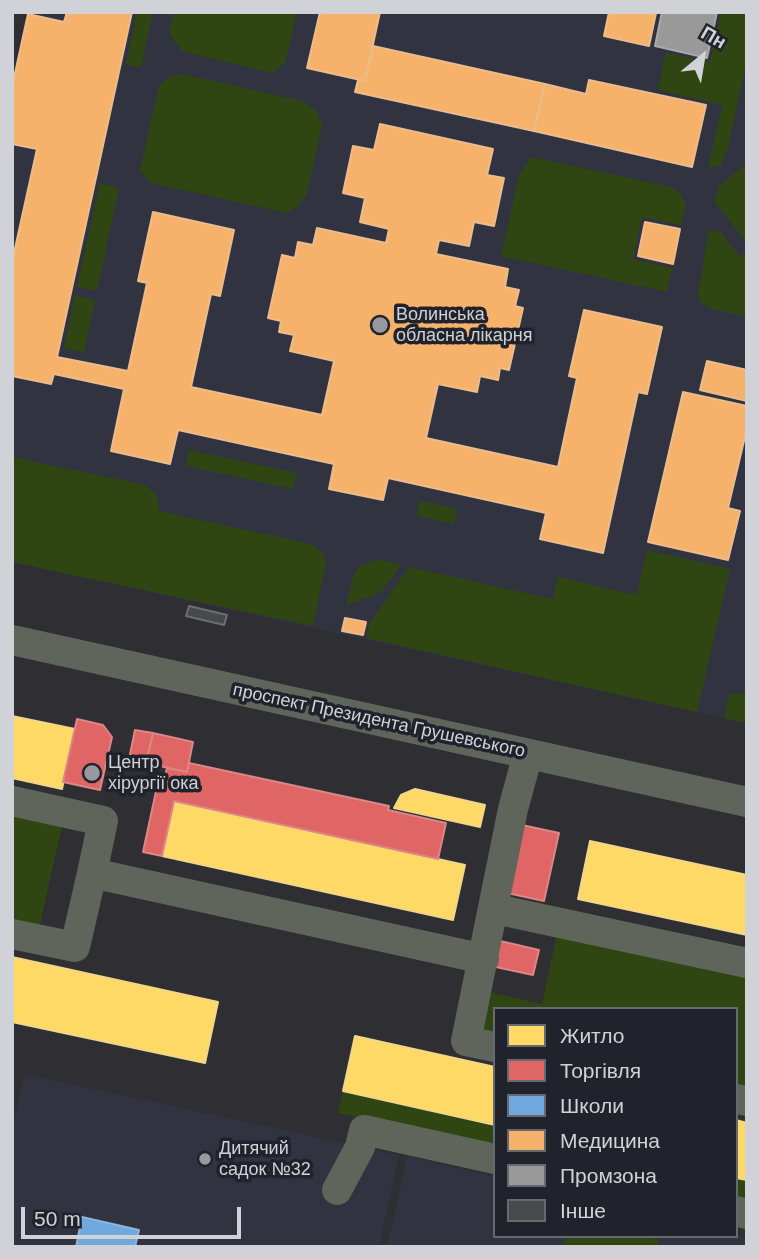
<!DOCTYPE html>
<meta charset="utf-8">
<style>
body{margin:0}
#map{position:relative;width:759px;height:1259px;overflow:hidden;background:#2e2e33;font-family:Arial,sans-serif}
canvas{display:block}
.frame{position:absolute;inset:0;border:14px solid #d1d2d8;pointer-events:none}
.legend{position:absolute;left:493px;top:1007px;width:245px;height:231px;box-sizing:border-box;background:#21232c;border:2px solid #676971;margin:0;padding:9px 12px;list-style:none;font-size:21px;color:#d1d2d8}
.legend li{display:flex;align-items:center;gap:14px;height:35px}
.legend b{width:35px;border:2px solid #676971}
.north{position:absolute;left:668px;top:21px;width:70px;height:70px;-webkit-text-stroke:5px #21232c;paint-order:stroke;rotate:30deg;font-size:19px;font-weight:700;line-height:28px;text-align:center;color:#d1d2d8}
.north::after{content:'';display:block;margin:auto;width:24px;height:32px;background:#d1d2d8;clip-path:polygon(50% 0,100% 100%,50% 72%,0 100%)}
.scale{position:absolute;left:21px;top:1207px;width:220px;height:32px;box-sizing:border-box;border:4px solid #d1d2d8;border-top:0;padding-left:9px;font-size:21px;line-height:24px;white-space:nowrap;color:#d1d2d8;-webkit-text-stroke:5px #21232c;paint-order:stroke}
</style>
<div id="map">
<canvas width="759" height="1259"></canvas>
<div class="frame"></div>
<ul class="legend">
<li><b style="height:19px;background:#ffd966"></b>Житло</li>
<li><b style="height:19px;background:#e06666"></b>Торгівля</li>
<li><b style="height:19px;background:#6fa8dc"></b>Школи</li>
<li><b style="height:19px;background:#f6b26b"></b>Медицина</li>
<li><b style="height:19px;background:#999"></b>Промзона</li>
<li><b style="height:19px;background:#48494d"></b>Інше</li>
</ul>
<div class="north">Пн</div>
<div class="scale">50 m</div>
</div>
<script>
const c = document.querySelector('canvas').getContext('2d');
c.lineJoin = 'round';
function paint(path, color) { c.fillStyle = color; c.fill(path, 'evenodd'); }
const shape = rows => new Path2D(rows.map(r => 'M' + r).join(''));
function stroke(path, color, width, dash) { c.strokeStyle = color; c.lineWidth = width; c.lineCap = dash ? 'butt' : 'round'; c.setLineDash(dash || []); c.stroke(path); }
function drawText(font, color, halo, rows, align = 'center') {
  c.font = font + ' Arial,sans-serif'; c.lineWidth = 7; c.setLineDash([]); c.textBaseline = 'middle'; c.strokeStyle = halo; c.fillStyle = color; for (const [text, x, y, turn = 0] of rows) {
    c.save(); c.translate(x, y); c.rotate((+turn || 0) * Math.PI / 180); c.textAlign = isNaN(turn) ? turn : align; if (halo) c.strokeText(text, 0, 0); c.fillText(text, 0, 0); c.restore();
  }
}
paint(shape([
 [22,12,747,12,747,723,12,562,12,87,28,15],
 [24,1074,399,1155,379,1247,12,1247,12,1131],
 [407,1156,495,1177,495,1236,736,1235,747,1237,747,1247,387,1247]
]), '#313341');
paint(shape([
 [137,12,153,12,141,68,126,64],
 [174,12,297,12,285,63,272,73,183,52,169,33],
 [721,12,747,12,747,60,727,152,720,166,708,168,722,105,658,90,666,53,710,62],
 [182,74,302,101,315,110,322,125,307,194,297,207,286,213,151,183,140,170,158,89,168,77],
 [531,157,671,187,680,193,686,204,681,225,642,217,633,259,672,268,667,292,501,256,519,176],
 [747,163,747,243,715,202,718,187],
 [100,183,119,188,97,291,77,287],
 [709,230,721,232,740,257,747,252,747,317,709,308,701,302,698,294],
 [75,296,95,300,84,353,64,348],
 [189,450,297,473,293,489,186,466],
 [12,457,145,485,157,496,159,511,311,544,323,553,326,563,313,626,12,562],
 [420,501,457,509,454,524,417,516],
 [647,550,730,569,697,712,366,638,370,623,409,567,552,599,558,577,637,595],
 [377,559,401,565,381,592,346,606,354,574,360,566],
 [747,690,747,723,724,718,729,695,746,692],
 [12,815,62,826,37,938,12,933],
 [557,934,747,975,747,1089,736,1087,736,1009,495,1009,495,1035,480,1032,489,992,542,1004],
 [343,1091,495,1125,495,1147,338,1113],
 [736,1178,747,1180,747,1203,736,1201],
 [566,1236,643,1236,659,1240,658,1247,564,1247]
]), '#2f4612');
const homes = shape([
 [12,716,75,729,62,789,12,778,12,716],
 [415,789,485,805,480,827,394,808,401,795,415,789],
 [174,801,465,865,453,920,162,856,174,801],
 [590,841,747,875,747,935,578,899,590,841],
 [12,957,218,1002,205,1063,12,1022,12,957],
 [355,1036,495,1067,495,1125,343,1091,355,1036],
 [736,1120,747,1123,747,1180,736,1178,736,1120]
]);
paint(homes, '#ffd966');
stroke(homes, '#f1d788', 2);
const shops = shape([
 [77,719,103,725,112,737,100,790,63,782,77,719],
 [135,730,153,733,145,768,128,764,135,730],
 [153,733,193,742,187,772,146,763,153,733],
 [189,763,389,806,388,810,446,823,438,859,174,801,162,856,143,852,158,782,163,783,167,768,187,772,189,763],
 [522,825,559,833,544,901,507,893,522,825],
 [496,940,539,950,533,975,491,966,496,940]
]);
paint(shops, '#e06666');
stroke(shops, '#dc8688', 2);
const schools = shape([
 [82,1217,139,1230,135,1247,76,1247,82,1217]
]);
paint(schools, '#6fa8dc');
stroke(schools, '#8cb5db', 2);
const health = shape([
 [67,12,132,12,57,357,128,371,147,283,138,281,153,212,234,230,220,296,211,294,191,387,322,415,334,361,290,351,294,335,279,332,281,321,268,318,282,255,295,258,298,242,313,245,317,228,386,243,389,229,360,222,365,198,343,193,353,146,374,150,380,124,493,149,487,175,504,178,494,226,474,222,469,246,439,240,436,254,508,269,505,287,519,290,515,306,523,308,509,370,500,368,498,380,480,376,477,392,438,384,426,438,558,467,577,378,569,376,584,310,662,327,647,394,638,392,603,553,540,539,546,513,388,478,383,500,329,489,334,464,178,430,170,464,111,451,124,389,54,374,51,384,12,376,12,262,37,149,12,144,12,87,28,14,64,22,67,12],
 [320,12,380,12,365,81,307,68,320,12],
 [609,12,656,13,649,46,604,36,609,12],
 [373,46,545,84,534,131,355,92,358,80,365,81,373,46],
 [589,80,706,105,692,167,534,131,545,84,586,94,589,80],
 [645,222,680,229,673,264,638,256,645,222],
 [707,361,747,370,747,401,700,390,707,361],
 [683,392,747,406,747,428,728,508,740,511,728,560,648,542,683,392],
 [345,618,366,622,363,635,342,631,345,618]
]);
paint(health, '#f6b26b');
stroke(health, '#ebbc8c', 2);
const industry = shape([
 [662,12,717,12,707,58,655,46,662,12]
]);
paint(industry, '#999');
stroke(industry, '#aaaaac', 2);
const building = shape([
 [189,606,227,615,224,625,186,616,189,606]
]);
paint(building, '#48494d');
stroke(building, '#6d6d72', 2);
stroke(shape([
 [12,640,747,802],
 [12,801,103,821,92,873,484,959],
 [495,909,747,963],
 [12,934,75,947,92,873],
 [495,1047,466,1041,513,809,528,754],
 [736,1099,747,1101],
 [337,1190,360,1147,364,1130,495,1159],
 [736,1211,747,1214]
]), '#60655c', 30);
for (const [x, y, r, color] of [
 [380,325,9,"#98999e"],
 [92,773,9,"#98999e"],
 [205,1159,7,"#98999e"]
]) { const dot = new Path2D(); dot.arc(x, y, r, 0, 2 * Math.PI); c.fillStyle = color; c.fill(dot); stroke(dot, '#21232c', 2.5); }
drawText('18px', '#d1d2d8', '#21232c', [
 ["Волинська",396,315],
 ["обласна лікарня",396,336],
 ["Центр",108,763],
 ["хірургії ока",108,784],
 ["Дитячий",219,1149],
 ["садок №32",219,1170]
], 'left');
drawText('18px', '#d1d2d8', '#21232c', [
 ["проспект Президента Грушевського",379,721,12]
]);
</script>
